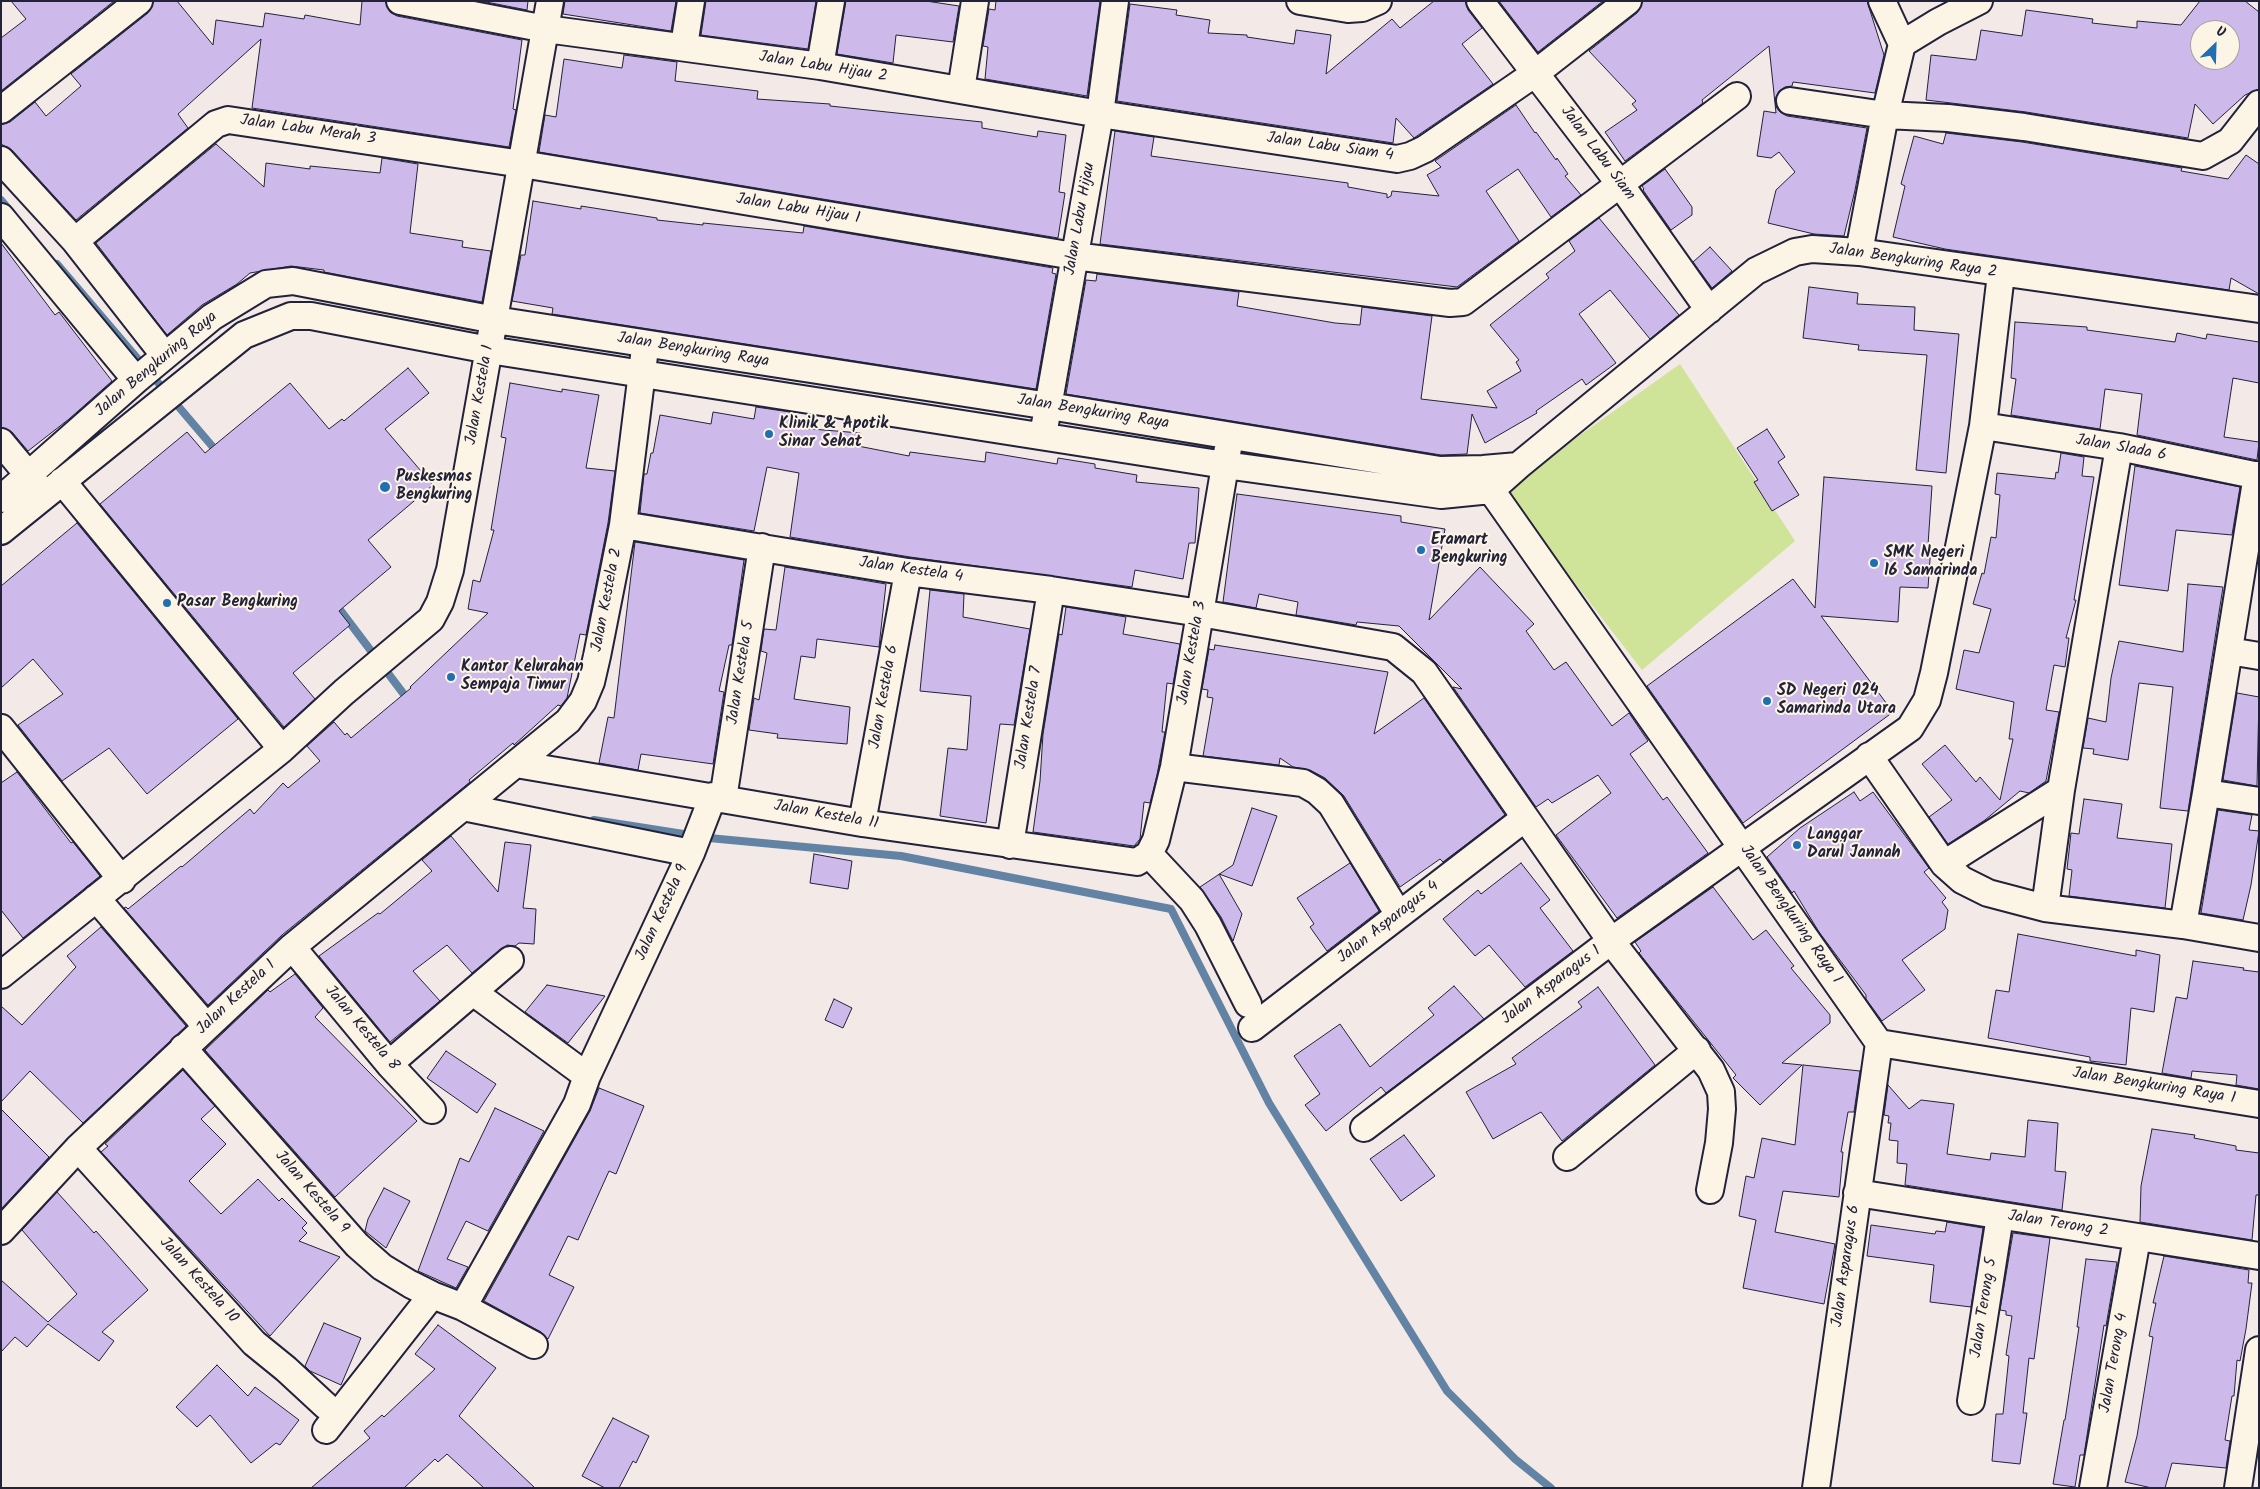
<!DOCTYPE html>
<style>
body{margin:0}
#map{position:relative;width:2260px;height:1489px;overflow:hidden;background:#f3e9e6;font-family:Kalam,sans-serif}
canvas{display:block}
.frame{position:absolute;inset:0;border:2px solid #22223b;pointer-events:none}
.north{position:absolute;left:2190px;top:20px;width:50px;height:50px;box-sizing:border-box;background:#fcf5e5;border:1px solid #a5a1a1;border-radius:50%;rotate:24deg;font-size:14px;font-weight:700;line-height:20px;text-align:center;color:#22223b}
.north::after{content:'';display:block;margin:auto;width:18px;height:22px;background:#1f6fb2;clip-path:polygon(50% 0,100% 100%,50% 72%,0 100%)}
</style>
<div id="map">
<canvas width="2260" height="1489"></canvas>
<div class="frame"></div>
<div class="north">U</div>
</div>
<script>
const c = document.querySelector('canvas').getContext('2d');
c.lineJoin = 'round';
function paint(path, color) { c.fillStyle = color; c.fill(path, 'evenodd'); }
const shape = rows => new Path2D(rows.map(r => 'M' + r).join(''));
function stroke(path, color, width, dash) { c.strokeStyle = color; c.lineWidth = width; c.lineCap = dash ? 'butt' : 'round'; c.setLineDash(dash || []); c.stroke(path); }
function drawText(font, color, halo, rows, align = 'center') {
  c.font = font + ' Kalam,sans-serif'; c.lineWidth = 4; c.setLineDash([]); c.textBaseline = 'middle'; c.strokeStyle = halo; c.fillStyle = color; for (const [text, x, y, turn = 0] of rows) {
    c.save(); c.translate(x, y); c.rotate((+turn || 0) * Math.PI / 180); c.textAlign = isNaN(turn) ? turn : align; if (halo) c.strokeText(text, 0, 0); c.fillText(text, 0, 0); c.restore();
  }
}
paint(shape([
 [1680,364,1795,541,1642,670,1503,490]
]), '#cfe499');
stroke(shape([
 [1,200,11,212],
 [57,264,218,453],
 [334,602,409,701],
 [594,820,709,838,901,856,1171,909,1269,1103,1447,1391,1515,1459,1551,1488]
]), '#6383a5', 8);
const building = shape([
 [11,1,114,1,1,91,1,38,26,19,11,1],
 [154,1,177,1,213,45,216,20,263,27,265,13,304,19,305,15,360,25,362,1,385,1,390,12,397,16,522,40,513,109,516,110,509,147,252,108,261,39,178,114,188,128,76,220,12,150,1,144,1,125,10,122,35,102,46,116,81,86,71,74,148,13,154,1],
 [481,1,528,1,527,10,481,1],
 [565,1,676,1,671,31,563,14,565,1],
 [706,1,816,1,808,49,701,35,706,1],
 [846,1,926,1,959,6,953,42,896,35,893,63,837,54,846,1],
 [996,1,1100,1,1087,96,985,79,988,47,983,46,989,9,995,10,996,1],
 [1434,1,1465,1,1468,10,1482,28,1462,44,1493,84,1414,138,1396,118,1393,143,1117,101,1130,4,1177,10,1176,15,1210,20,1208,33,1247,35,1247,37,1294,44,1296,30,1331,35,1326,74,1392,19,1400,28,1434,1],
 [1499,1,1603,1,1538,52,1499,1],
 [1643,1,1867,1,1884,55,1875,93,1793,82,1792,86,1785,87,1779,91,1775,99,1776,107,1780,112,1787,116,1867,128,1855,190,1844,236,1814,234,1768,223,1776,190,1795,172,1779,152,1771,158,1757,156,1764,111,1776,113,1769,46,1702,100,1703,103,1625,161,1605,132,1637,110,1632,104,1636,101,1589,51,1637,13,1643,1],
 [2200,1,2245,1,2259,12,2259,89,2245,95,2213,124,2195,104,2188,138,2026,112,1926,100,1931,55,1976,60,1981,30,2022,36,2026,10,2093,19,2092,23,2137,28,2137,21,2181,25,2200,1],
 [2200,30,2230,30,2230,60,2200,60,2200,30],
 [624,55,677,62,675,81,758,91,757,99,830,104,830,106,982,122,982,128,1037,137,1038,131,1066,135,1059,192,1065,193,1058,238,539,152,545,115,556,117,564,59,622,68,624,55],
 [1516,105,1535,133,1536,132,1556,160,1557,158,1568,174,1565,176,1581,195,1551,217,1518,169,1486,191,1519,241,1457,287,1100,244,1115,131,1154,137,1151,156,1348,183,1348,187,1387,194,1387,198,1391,196,1392,191,1439,196,1427,175,1441,167,1435,161,1516,105],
 [1946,133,2022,142,2182,168,2181,171,2228,179,2246,155,2259,164,2259,294,2231,278,2229,290,1945,249,1893,237,1905,186,1901,184,1914,136,1943,144,1946,133],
 [216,144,264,187,266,163,310,169,310,166,380,173,382,158,418,164,410,233,463,241,462,247,491,251,482,302,324,272,324,270,291,266,250,273,237,284,202,305,167,335,96,243,216,144],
 [1665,169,1692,207,1692,215,1671,230,1643,190,1644,189,1642,186,1665,169],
 [533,201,581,209,581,206,657,218,657,220,703,225,703,223,803,233,804,226,1053,268,1052,273,1056,274,1036,389,552,314,553,308,512,301,521,255,525,255,533,201],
 [1599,218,1679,315,1650,339,1610,290,1579,314,1616,363,1586,385,1582,379,1536,411,1537,413,1485,443,1472,414,1467,454,1441,455,1066,394,1086,280,1096,281,1097,274,1239,292,1237,306,1335,323,1360,325,1362,307,1432,316,1421,399,1497,408,1487,391,1521,371,1516,362,1519,360,1490,325,1549,278,1546,274,1575,251,1569,241,1599,218],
 [1,243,55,315,59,312,112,381,69,419,28,451,12,432,1,427,1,243],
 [1710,247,1732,271,1712,288,1693,262,1710,247],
 [1809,287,1858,293,1857,304,1915,307,1914,330,1959,334,1946,473,1916,470,1927,355,1858,350,1859,345,1803,338,1809,287],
 [2015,322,2087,327,2087,330,2175,342,2177,333,2206,339,2207,334,2259,342,2259,383,2233,378,2224,437,2259,442,2257,460,2137,435,2142,394,2105,389,2100,429,2011,415,2016,379,2011,378,2015,322],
 [408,368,429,393,385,429,433,485,368,540,391,567,339,611,350,625,293,673,315,699,284,727,100,504,187,432,205,453,290,383,329,429,342,419,344,421,408,368],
 [510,383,562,392,562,389,599,395,586,468,615,471,608,523,586,635,580,634,567,698,561,706,558,705,514,745,513,743,469,780,470,782,282,935,208,1005,124,908,126,907,128,909,181,866,182,867,250,809,254,814,283,783,288,788,320,761,307,746,334,722,345,735,347,733,351,738,411,688,410,687,488,613,468,609,473,580,480,582,494,530,491,530,506,438,501,437,510,383],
 [756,407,790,412,788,427,860,433,858,446,909,456,910,452,985,462,986,452,1057,464,1058,458,1095,464,1095,468,1137,475,1136,482,1199,488,1195,543,1189,543,1183,579,1135,570,1132,587,910,557,790,537,799,473,767,467,754,531,640,513,644,474,647,474,651,453,653,453,660,415,711,424,713,412,754,419,756,407],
 [1767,429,1785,457,1778,462,1799,495,1772,511,1754,482,1758,480,1737,448,1767,429],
 [2061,453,2084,457,2082,476,2094,477,2074,600,2076,600,2066,638,2069,638,2065,667,2054,665,2046,710,2059,712,2046,781,2029,793,2020,791,1985,820,1948,844,1929,817,1952,800,1922,764,1945,745,1976,782,1980,777,2000,800,2013,739,2009,739,2014,702,1956,689,1964,650,1979,653,1991,609,1973,604,1982,573,1984,574,1991,537,1996,538,2000,495,1995,494,1997,473,2055,479,2056,472,2058,473,2061,453],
 [2135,466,2240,487,2232,535,2176,530,2168,591,2119,585,2135,466],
 [1824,477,1932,486,1928,545,1931,545,1928,588,1900,587,1898,622,1821,616,1893,712,1743,823,1647,686,1793,579,1815,608,1824,477],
 [1237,494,1401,516,1401,522,1445,529,1429,620,1480,567,1534,624,1526,631,1554,670,1566,662,1612,726,1629,713,1648,741,1630,754,1663,800,1667,797,1708,853,1617,918,1556,835,1611,793,1598,775,1552,803,1548,799,1536,807,1453,687,1462,689,1399,626,1357,622,1356,625,1296,615,1298,602,1259,594,1256,608,1223,602,1237,494],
 [77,523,238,719,147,794,109,748,62,781,18,725,63,694,33,659,1,688,1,586,77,523],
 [635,542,744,560,732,645,729,645,719,691,724,692,713,764,641,754,638,770,599,763,608,717,614,718,635,542],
 [785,567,886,584,879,647,817,639,815,658,801,656,794,699,850,707,847,744,777,738,778,734,749,730,754,698,759,700,767,653,761,651,764,629,776,630,785,567],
 [2188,584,2223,587,2188,811,2160,808,2173,687,2139,683,2128,760,2093,754,2094,749,2083,748,2088,718,2106,722,2111,678,2119,641,2183,652,2188,584],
 [930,590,964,594,963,617,1030,629,1014,725,1000,724,986,823,940,816,948,748,967,750,971,696,920,691,930,590],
 [1066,607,1126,617,1123,634,1180,644,1173,684,1167,683,1162,732,1165,732,1157,775,1150,803,1144,802,1140,839,1134,846,1033,832,1040,781,1043,734,1059,634,1062,635,1066,607],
 [1215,645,1388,672,1374,734,1424,698,1505,815,1443,862,1440,859,1400,887,1344,796,1325,778,1310,770,1293,767,1280,758,1279,765,1203,756,1213,698,1207,697,1208,690,1202,689,1209,649,1214,650,1215,645],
 [2237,693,2259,697,2257,786,2223,780,2237,693],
 [17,772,71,843,73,842,100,876,23,938,1,910,1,783,17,772],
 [1854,792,1860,801,1873,792,1929,868,1924,872,1946,898,1942,902,1948,910,1945,929,1902,960,1925,990,1882,1021,1866,999,1866,995,1819,932,1794,891,1792,893,1767,857,1800,828,1854,792],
 [2084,799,2122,804,2117,838,2172,844,2165,908,2069,896,2072,870,2067,869,2071,833,2079,834,2084,799],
 [1252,808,1277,816,1252,886,1219,874,1242,914,1233,941,1221,917,1200,887,1233,865,1252,808],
 [2218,810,2252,815,2249,830,2259,831,2251,885,2243,920,2201,913,2218,810],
 [451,836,498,892,505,842,531,845,523,908,536,909,534,944,519,943,515,946,507,945,472,973,447,945,413,971,440,1001,390,1042,319,956,378,913,380,914,432,871,422,860,451,836],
 [814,854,852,861,848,889,810,883,814,854],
 [1350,863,1379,911,1327,951,1310,927,1314,924,1297,898,1350,863],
 [1521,863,1550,900,1540,908,1573,951,1525,987,1489,945,1475,956,1443,919,1478,890,1481,894,1521,863],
 [1713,887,1753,940,1766,930,1794,966,1791,968,1830,1015,1830,1023,1782,1063,1802,1065,1760,1105,1733,1078,1736,1075,1639,953,1641,951,1635,942,1713,887],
 [101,927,186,1026,83,1123,30,1071,1,1102,1,1006,22,1025,76,967,67,956,101,927],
 [2018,934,2136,956,2136,950,2160,955,2154,1012,2131,1008,2126,1065,2090,1061,2090,1057,1988,1038,1996,990,2009,992,2018,934],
 [2193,961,2244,968,2243,970,2259,972,2259,1089,2236,1085,2237,1075,2192,1071,2191,1078,2162,1073,2176,997,2187,999,2193,961],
 [295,974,323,1008,315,1017,417,1121,335,1197,205,1050,268,990,270,992,295,974],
 [547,985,605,996,568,1043,525,1012,547,985],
 [1454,986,1484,1019,1386,1093,1381,1087,1326,1131,1305,1105,1320,1094,1294,1056,1340,1024,1370,1067,1434,1015,1428,1008,1454,986],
 [1598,987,1655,1065,1562,1141,1541,1112,1493,1139,1466,1092,1516,1064,1512,1058,1582,1007,1578,1002,1598,987],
 [834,999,852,1008,843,1028,825,1020,834,999],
 [446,1051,496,1084,477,1113,427,1078,446,1051],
 [1803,1065,1860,1071,1854,1112,1848,1112,1841,1152,1843,1152,1839,1197,1783,1191,1775,1232,1835,1244,1824,1304,1743,1288,1756,1220,1739,1216,1746,1176,1754,1178,1762,1138,1795,1145,1803,1065],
 [183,1070,215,1106,201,1119,226,1144,189,1181,221,1214,258,1179,279,1201,282,1198,307,1223,302,1228,307,1233,299,1241,340,1257,270,1336,101,1152,108,1146,105,1144,183,1070],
 [1888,1085,1909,1109,1921,1100,1954,1104,1947,1154,1990,1160,1991,1153,2025,1157,2028,1120,2058,1123,2055,1171,2066,1172,2062,1210,1905,1185,1907,1164,1897,1163,1898,1141,1889,1140,1891,1123,1888,1123,1889,1116,1884,1115,1888,1085],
 [599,1088,644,1106,616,1174,609,1171,578,1240,568,1236,549,1275,574,1287,548,1339,541,1332,484,1301,590,1111,599,1088],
 [495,1108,544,1131,488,1231,466,1221,447,1259,468,1267,456,1288,418,1271,460,1158,469,1162,495,1108],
 [1,1109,49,1157,2,1208,1,1207,1,1109],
 [2152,1129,2195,1135,2194,1138,2236,1146,2236,1150,2259,1153,2259,1195,2256,1195,2252,1240,2140,1222,2141,1186,2152,1129],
 [1404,1135,1435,1176,1401,1201,1370,1159,1404,1135],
 [384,1188,410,1201,386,1248,365,1231,368,1219,384,1188],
 [57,1192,94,1233,96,1231,148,1290,102,1332,114,1341,99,1361,48,1324,27,1347,15,1337,1,1352,1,1280,48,1322,77,1294,22,1230,57,1192],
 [1947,1222,1983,1228,1971,1307,1930,1302,1934,1265,1867,1256,1871,1225,1935,1234,1936,1231,1945,1232,1947,1222],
 [2013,1233,2050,1238,2034,1359,2029,1358,2023,1413,2027,1413,2020,1464,1992,1461,1996,1414,2003,1414,2009,1356,2006,1355,2012,1316,2006,1315,2006,1311,2000,1310,2013,1233],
 [2164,1256,2249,1270,2248,1283,2252,1283,2246,1329,2240,1361,2237,1360,2234,1396,2232,1396,2225,1440,2230,1441,2226,1468,2172,1463,2165,1488,2152,1488,2125,1482,2137,1436,2153,1337,2149,1336,2156,1303,2153,1303,2164,1256],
 [2086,1259,2117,1262,2106,1326,2104,1325,2084,1455,2080,1455,2075,1487,2053,1484,2064,1420,2065,1420,2079,1327,2077,1327,2086,1259],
 [324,1323,361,1338,341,1385,310,1371,305,1366,324,1323],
 [438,1325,496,1368,459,1416,535,1488,484,1488,447,1454,438,1462,435,1459,404,1488,311,1488,370,1438,364,1431,382,1415,384,1417,435,1369,415,1354,438,1325],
 [217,1365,248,1396,255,1387,299,1420,280,1445,276,1443,251,1463,210,1415,197,1427,176,1407,217,1365],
 [613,1418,649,1436,636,1463,633,1461,619,1488,605,1488,582,1476,613,1418]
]);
paint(building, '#cdbaea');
stroke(building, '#22223b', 1);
const minor = shape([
 [400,1,546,29,820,66,1100,114,1397,159,1410,156,1425,149,1537,72,1628,1],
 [1300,1,1348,9,1362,8,1378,1],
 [1480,1,1620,184,1709,310],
 [1902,44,1938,22,1979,1],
 [684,46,691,1],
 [820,66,831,1],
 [961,90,975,1],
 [1790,101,1885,115,1948,118,2024,127,2203,156,2230,141,2259,104],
 [1,110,139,1],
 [1,160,75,241,165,356],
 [1,217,136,380],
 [75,241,216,124,228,120,522,164,1074,256,1450,303,1463,302,1737,96],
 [1859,252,1885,115,1902,44,1882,1],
 [1045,424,1100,114,1115,1],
 [1983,426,2119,447,2259,476],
 [1,442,40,489],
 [1485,475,1491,490,1879,1043,2259,1104],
 [62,481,282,749],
 [1,499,136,380,212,317,266,284,293,281,495,320,1049,406,1440,470,1483,469,1518,466],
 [623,525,908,572,1051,590,1200,613,1393,647,1424,672,1611,941,1711,1070,1721,1092,1722,1109,1719,1143,1710,1190],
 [1,531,244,335,291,316,311,316,489,350,1225,465,1441,495,1491,490,1518,466,1756,271,1795,252,1812,249,1859,252,2259,309],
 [2229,651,2259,656],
 [1,728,122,880],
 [1869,756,1944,864,1962,880,1988,893,2045,908,2183,925,2259,938],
 [516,764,862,823,1137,862,1149,854,1156,840,1174,767,1228,448],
 [1174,767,1303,783,1317,791,1331,804,1399,915],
 [2206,793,2259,801],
 [723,799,762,547],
 [463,807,691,853,587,1076,577,1104,463,1307],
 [862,823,908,572],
 [1010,845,1051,590],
 [691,853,713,796],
 [1149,854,1192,900,1208,925,1248,1004],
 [1944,864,2061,790],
 [96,898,206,1026],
 [2045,908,2061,790,2119,447],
 [2183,925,2206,793,2257,475],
 [292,947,389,1064,432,1110],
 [1,975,282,749,344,692,431,619,440,602,450,570,550,1],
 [473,992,587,1076],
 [1252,1028,1525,818],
 [183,1048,357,1245,382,1267,410,1284,432,1295,463,1307,534,1345],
 [389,1064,510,960],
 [1364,1128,1611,941,1910,728,1927,700,1934,673,1983,426,2001,274],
 [78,1148,254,1343,286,1369,326,1406],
 [1567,1157,1697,1050],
 [1857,1193,2259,1256],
 [1,1231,78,1148,292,947,568,721,583,701,591,682,597,656,623,525,644,356],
 [1971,1401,2000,1216],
 [326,1430,432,1295],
 [1816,1488,1879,1043],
 [2093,1488,2137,1238],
 [2238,1488,2259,1350]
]);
stroke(minor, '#22223b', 30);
stroke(minor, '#fcf5e5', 26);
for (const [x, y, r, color] of [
 [769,434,5,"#1f6fb2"],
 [385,487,6,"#1f6fb2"],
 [1421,550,5,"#1f6fb2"],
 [1874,563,5,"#1f6fb2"],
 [167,603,5,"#1f6fb2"],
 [451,677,5,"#1f6fb2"],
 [1767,701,5,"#1f6fb2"],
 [1797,845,5,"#1f6fb2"]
]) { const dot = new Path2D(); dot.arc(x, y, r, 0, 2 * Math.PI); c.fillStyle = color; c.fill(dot); stroke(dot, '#fcf5e5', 2); }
drawText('16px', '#22223b', '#fcf5e5', [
 ["Jalan Labu Hijau 2",823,68,9],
 ["Jalan Labu Merah 3",308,131,8],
 ["Jalan Labu Siam 4",1330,148,8],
 ["Jalan Labu Siam",1597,154,53],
 ["Jalan Labu Hijau 1",798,210,9],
 ["Jalan Labu Hijau",1081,219,-80],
 ["Jalan Bengkuring Raya 2",1913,262,8],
 ["Jalan Bengkuring Raya",693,351,9],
 ["Jalan Bengkuring Raya",157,365,-40],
 ["Jalan Kestela 1",481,395,-80],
 ["Jalan Bengkuring Raya",1093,413,9],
 ["Jalan Slada 6",2121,449,10],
 ["Jalan Kestela 4",911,571,8],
 ["Jalan Kestela 2",608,600,-79],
 ["Jalan Kestela 3",1193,653,-80],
 ["Jalan Kestela 5",742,673,-81],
 ["Jalan Kestela 6",885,697,-80],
 ["Jalan Kestela 7",1030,718,-81],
 ["Jalan Kestela 11",826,816,10],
 ["Jalan Kestela 9",663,913,-65],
 ["Jalan Bengkuring Raya 1",1790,915,55],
 ["Jalan Asparagus 4",1389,923,-38],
 ["Jalan Asparagus 1",1552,986,-37],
 ["Jalan Kestela 1",237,998,-43],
 ["Jalan Kestela 8",361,1029,50],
 ["Jalan Bengkuring Raya 1",2154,1087,9],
 ["Jalan Kestela 9",311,1193,49],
 ["Jalan Terong 2",2058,1225,9],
 ["Jalan Asparagus 6",1847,1266,-82],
 ["Jalan Kestela 10",198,1281,48],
 ["Jalan Terong 5",1985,1308,-81],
 ["Jalan Terong 4",2115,1363,-80]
]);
drawText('bold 16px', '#22223b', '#fcf5e5', [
 ["Klinik & Apotik",779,425],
 ["Sinar Sehat",779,443],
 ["Puskesmas",396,478],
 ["Bengkuring",396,496],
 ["Eramart",1431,541],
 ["Bengkuring",1431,559],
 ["SMK Negeri",1884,554],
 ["16 Samarinda",1884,572],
 ["Pasar Bengkuring",177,603],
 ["Kantor Kelurahan",461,668],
 ["Sempaja Timur",461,686],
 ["SD Negeri 024",1777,692],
 ["Samarinda Utara",1777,710],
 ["Langgar",1807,836],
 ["Darul Jannah",1807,854]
], 'left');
</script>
